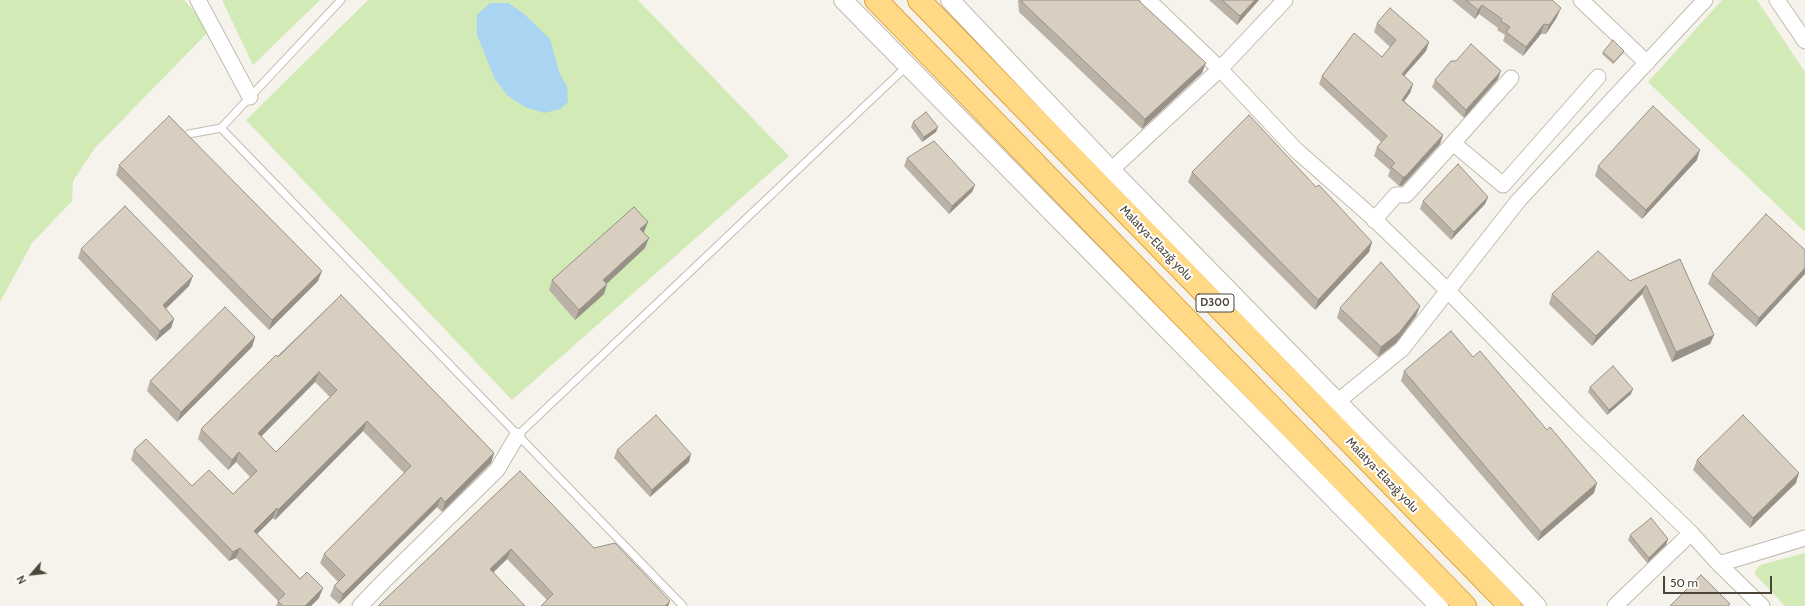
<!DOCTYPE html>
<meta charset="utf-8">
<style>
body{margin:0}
#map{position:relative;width:1805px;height:606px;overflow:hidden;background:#f6f3ec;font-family:Cabin,sans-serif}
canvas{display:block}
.north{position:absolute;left:12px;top:554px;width:40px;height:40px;-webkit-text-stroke:3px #fff;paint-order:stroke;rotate:242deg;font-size:11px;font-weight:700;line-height:16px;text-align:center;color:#4b4439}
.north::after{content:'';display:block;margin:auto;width:14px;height:18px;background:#4b4439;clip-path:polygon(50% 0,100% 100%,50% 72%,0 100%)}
.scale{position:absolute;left:1663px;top:576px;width:109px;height:18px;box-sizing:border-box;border:2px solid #4b4439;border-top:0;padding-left:5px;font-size:12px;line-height:14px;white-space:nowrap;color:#4b4439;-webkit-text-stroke:3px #fff;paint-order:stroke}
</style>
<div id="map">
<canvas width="1805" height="606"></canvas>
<div class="north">N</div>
<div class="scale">50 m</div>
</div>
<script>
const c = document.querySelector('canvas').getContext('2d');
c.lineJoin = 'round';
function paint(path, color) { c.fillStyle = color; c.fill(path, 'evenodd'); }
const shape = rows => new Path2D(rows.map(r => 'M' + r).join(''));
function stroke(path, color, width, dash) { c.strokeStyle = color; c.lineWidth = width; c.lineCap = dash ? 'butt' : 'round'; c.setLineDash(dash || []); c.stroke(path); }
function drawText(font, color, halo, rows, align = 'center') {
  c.font = font + ' Cabin,sans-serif'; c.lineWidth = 4; c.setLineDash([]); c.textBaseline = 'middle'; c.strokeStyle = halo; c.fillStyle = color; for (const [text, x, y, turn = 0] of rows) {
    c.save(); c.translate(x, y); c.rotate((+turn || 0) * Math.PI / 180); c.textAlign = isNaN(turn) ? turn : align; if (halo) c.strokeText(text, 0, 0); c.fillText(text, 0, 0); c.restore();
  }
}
paint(shape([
 [0,0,184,0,211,29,94,149,73,181,72,201,32,243,0,302],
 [222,0,320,0,253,65],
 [368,0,638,0,789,156,512,400,246,120],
 [1722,0,1757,0,1805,72,1805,232,1648,82],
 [1805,553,1805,606,1785,606,1754,573,1760,565]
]), '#d2eab5');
paint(shape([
 [490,3,508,3,523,13,550,39,559,72,567,87,568,102,560,109,544,113,525,107,508,96,495,79,477,35,477,15]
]), '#a9d4f2');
const service = shape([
 [221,128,341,0],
 [189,134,221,128,683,606],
 [517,436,907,66]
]);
const minor = shape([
 [198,0,250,97],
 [1148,0,1220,69,1296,150,1371,216,1447,290,1577,423,1691,533,1719,564,1762,606],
 [1581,0,1647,63],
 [1777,0,1805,41],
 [1453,143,1511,78],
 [1111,170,1220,69,1285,0],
 [1374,220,1396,195,1406,195,1453,143,1503,185,1598,77],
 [1337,402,1402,349,1518,201,1705,0],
 [1719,564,1805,538],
 [360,606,384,581,497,470,517,436],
 [1615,606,1691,533]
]);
const tertiary = shape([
 [843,0,1439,606],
 [950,0,1111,170,1537,606]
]);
const trunk = shape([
 [876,0,1465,606],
 [919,0,1510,606]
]);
stroke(service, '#c2bbae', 9);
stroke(minor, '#c2bbae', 17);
stroke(tertiary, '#c2bbae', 20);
stroke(trunk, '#e0a43c', 24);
stroke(service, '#fff', 7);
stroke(minor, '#fff', 15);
stroke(tertiary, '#fff', 18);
stroke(trunk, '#ffd985', 22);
paint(shape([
 [1018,0,1138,0,1202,73,1142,129,1019,12],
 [1209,0,1259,0,1237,25],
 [1452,0,1552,0,1557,17,1546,34,1541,34,1523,56,1503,41,1505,35,1497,30,1498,28,1479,14,1475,19],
 [1377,23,1429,42,1426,51,1404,76,1413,84,1410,93,1404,101,1443,135,1440,144,1402,186,1399,186,1388,176,1390,170,1374,156,1377,147,1381,142,1319,84,1322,76,1382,57,1390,47,1374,32],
 [1624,51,1623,53,1613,64,1602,54,1603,52],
 [1498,79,1464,118,1432,87,1435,80],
 [913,122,936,132,922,142,911,127],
 [907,158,975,185,972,192,949,214,904,166],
 [1697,160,1642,219,1595,176,1598,166],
 [119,165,318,281,269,330,116,175],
 [1192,172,1372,242,1369,252,1315,310,1188,182],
 [1488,197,1485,204,1451,240,1420,209,1423,201],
 [643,232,645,248,607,283,607,284,604,294,575,320,549,290,552,280,644,232],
 [81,249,189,286,166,309,174,319,171,328,156,341,78,258],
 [1805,250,1756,327,1708,284,1712,274],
 [1680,259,1714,335,1710,344,1672,362,1642,294,1592,346,1549,304,1552,294,1630,281],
 [341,295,494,453,491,463,442,512,437,507,339,604,330,596,334,586,338,582,320,563,324,554,404,473,363,431,275,520,273,518,257,534,319,598,311,606,276,606,278,601,236,558,229,561,131,460,134,450,192,486,233,494,250,477,236,462,228,470,198,439,201,429],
 [315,382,330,397,276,452,261,436],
 [1420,306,1416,316,1396,343,1378,357,1337,318,1340,308],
 [255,337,252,347,177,422,147,391,150,381],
 [1473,357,1594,493,1538,541,1401,381,1404,371],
 [1590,387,1631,394,1607,415,1588,392],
 [617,450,689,462,650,497,614,458],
 [1697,460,1796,483,1750,528,1693,470],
 [520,471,594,548,670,601,547,600,507,559,493,573,378,606],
 [1630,535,1666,545,1647,563,1628,540]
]), '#bab2a6');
paint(shape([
 [1255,0,1259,0,1237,25,1240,16],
 [1482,5,1479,14,1475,19,1478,10],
 [1561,8,1557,17,1546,34,1549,25],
 [1544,24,1541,34,1523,56,1526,47],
 [1429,42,1426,51,1398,83,1402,74],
 [1624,51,1623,53,1613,64,1614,62],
 [1206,63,1202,73,1142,129,1145,119],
 [1501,71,1498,79,1464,118,1466,110],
 [1413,84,1410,93,1399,108,1402,100],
 [938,127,936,132,922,142,924,137],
 [1443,135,1440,144,1402,186,1399,186,1403,177],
 [1700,150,1697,160,1642,219,1646,210],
 [975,185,972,192,949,214,952,206],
 [1488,197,1485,204,1451,240,1454,232],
 [648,222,644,232,637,239,640,229],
 [649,238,645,248,600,290,603,280],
 [1372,242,1369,252,1315,310,1318,300],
 [1805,268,1805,274,1756,327,1759,318],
 [322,271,318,281,269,330,272,320],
 [193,276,189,286,159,315,163,305],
 [607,284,604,294,575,320,579,310],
 [1646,285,1642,294,1592,346,1596,336],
 [1420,306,1416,316,1396,343,1378,357,1381,347],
 [174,319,171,328,156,341,160,331],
 [1714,335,1710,344,1672,362,1676,352],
 [255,337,252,347,177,422,181,412],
 [319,372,315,382,255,443,258,433],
 [1633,389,1631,394,1607,415,1609,410],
 [367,421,363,431,275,520,278,510],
 [239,452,236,462,228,470,232,460],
 [494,453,491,463,442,512,445,502],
 [691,454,689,462,650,497,652,490],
 [1799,473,1796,483,1750,528,1753,518],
 [1597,483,1594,493,1538,541,1541,532],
 [441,497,437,507,339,604,343,594],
 [277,508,273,518,250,541,254,531],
 [1668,539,1666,545,1647,563,1649,558],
 [240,548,236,558,229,561,233,552],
 [511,549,507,559,486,579,490,569],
 [323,588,319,598,311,606,305,606],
 [670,601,668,606,665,606]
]), '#979187');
const building = shape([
 [1022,0,1138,0,1206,63,1145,119,1022,2,1022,0],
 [1222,0,1255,0,1240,16,1222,0],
 [1466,0,1552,0,1561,8,1549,25,1544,24,1526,47,1506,32,1510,27,1501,21,1502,19,1482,5,1478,10,1466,0],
 [1390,8,1429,42,1402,74,1413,84,1402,100,1443,135,1405,177,1403,177,1391,167,1395,163,1377,147,1387,136,1322,76,1354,33,1382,57,1396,40,1377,23,1390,8],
 [1613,40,1624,51,1614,62,1603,52,1613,40],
 [1471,44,1501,71,1466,110,1435,80,1451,61,1456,61,1471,44],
 [1653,106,1700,150,1646,210,1598,166,1653,106],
 [926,112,938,127,924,137,913,122,926,112],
 [1249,115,1316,187,1319,185,1372,242,1318,300,1192,172,1249,115],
 [169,116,322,271,272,320,119,165,169,116],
 [934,141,975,185,952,206,907,158,934,141],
 [1458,164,1488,197,1454,232,1423,201,1458,164],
 [125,206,193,276,163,305,174,319,160,331,81,249,125,206],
 [634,207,648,222,640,229,649,238,603,280,607,284,579,310,552,280,634,207],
 [1766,214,1805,250,1805,268,1759,318,1712,274,1766,214],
 [1598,251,1630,281,1680,259,1714,335,1676,352,1646,285,1596,336,1552,294,1598,251],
 [1381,262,1420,306,1399,333,1381,347,1340,308,1381,262],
 [341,295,494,453,445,502,441,497,343,594,334,586,345,575,324,554,411,466,367,421,278,510,277,508,254,531,300,579,307,572,323,588,305,606,283,606,278,601,285,594,240,548,233,552,134,450,146,439,192,486,209,470,233,494,257,471,239,452,232,460,201,429,276,355,278,357,341,295],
 [319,372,337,390,276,452,258,433,319,372],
 [225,307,255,337,181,412,150,381,225,307],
 [1451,331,1473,357,1480,351,1547,430,1550,427,1597,483,1541,532,1404,371,1451,331],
 [1613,366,1633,389,1609,410,1590,387,1613,366],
 [656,415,691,454,652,490,617,450,656,415],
 [1743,415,1799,473,1753,518,1697,460,1743,415],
 [520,471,594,548,615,543,670,601,665,606,541,606,553,594,511,549,490,569,525,606,378,606,520,471],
 [1651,518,1668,539,1649,558,1630,535,1651,518],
 [1701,575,1730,604,1728,606,1670,606,1701,575]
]);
paint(building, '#d8cfc1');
stroke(building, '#979187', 1);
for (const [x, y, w] of [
 [1215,303,38]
]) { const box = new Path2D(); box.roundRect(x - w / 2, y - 9, w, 18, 3); c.fillStyle = '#fff'; c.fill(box); stroke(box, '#4b4439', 1); }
drawText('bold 11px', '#4b4439', null, [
 ["D300",1215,303]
]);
drawText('12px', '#4b4439', '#fff', [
 ["Malatya-Elazığ yolu",1156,243,46],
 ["Malatya-Elazığ yolu",1382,475,46]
]);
</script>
